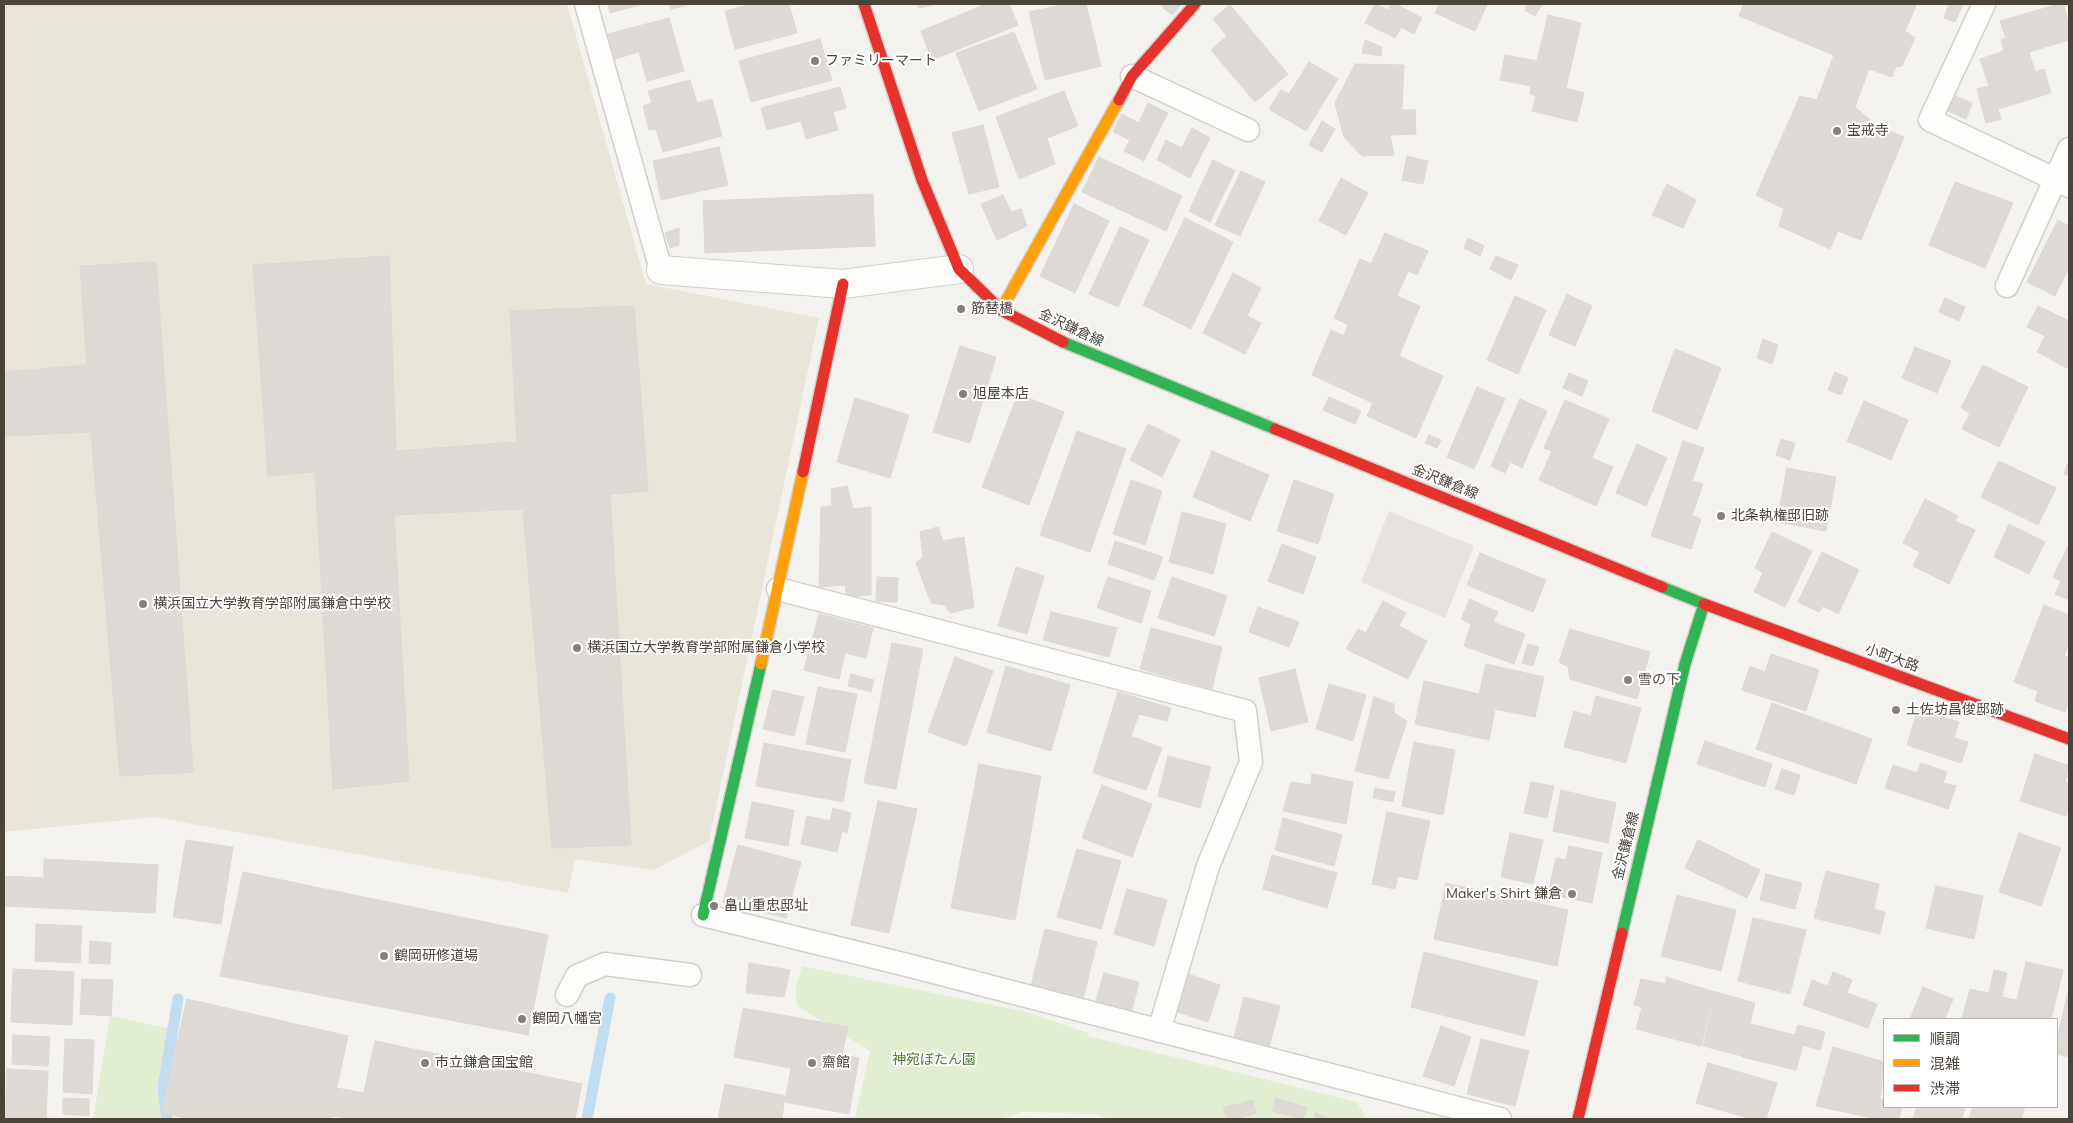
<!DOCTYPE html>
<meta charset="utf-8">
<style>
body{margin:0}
#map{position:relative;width:2073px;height:1123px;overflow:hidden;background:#f4f2ee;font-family:Mulish,"Noto Sans JP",sans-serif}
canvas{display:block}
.frame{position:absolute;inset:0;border:5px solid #4b4439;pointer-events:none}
.legend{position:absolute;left:1883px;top:1018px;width:175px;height:90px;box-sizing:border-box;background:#fff;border:1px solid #b7b4b0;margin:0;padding:6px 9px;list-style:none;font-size:15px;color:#4b4439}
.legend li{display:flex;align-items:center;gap:10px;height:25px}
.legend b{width:25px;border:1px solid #b7b4b0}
</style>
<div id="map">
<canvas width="2073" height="1123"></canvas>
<div class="frame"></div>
<ul class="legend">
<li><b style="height:6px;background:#30b455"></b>順調</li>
<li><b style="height:6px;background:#ff9f0a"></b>混雑</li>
<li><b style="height:6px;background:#e5322d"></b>渋滞</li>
</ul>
</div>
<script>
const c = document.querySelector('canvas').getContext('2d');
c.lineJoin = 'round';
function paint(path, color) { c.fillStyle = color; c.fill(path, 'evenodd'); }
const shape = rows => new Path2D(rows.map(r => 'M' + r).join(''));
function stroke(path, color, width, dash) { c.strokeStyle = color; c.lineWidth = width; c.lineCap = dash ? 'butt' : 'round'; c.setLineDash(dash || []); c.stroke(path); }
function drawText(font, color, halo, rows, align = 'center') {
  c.font = font + ' Mulish,"Noto Sans JP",sans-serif'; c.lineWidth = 4; c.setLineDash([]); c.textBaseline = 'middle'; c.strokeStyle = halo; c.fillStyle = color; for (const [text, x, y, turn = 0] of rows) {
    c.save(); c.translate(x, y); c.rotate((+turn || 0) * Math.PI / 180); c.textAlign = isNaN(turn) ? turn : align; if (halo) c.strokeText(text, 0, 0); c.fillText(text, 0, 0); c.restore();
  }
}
paint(shape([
 [4,4,567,4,646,284,819,318,709,841,654,870,575,859,568,893,155,817,4,832]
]), '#eae5da');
paint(shape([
 [802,966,1026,1012,1089,1033,1088,1036,1357,1102,1366,1119,1111,1119,1094,1114,1022,1112,999,1119,815,1119,855,1117,870,1051,797,1006,795,990],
 [110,1016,171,1029,164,1119,93,1119]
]), '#e1eecf');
paint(shape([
 [1389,511,1474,546,1445,618,1361,582]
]), '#e6e3df');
stroke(shape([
 [167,1119,163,1088,178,999],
 [587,1119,610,998]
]), '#c0ddf1', 11);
const building = shape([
 [608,4,643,4,610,13,608,4],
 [670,4,691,4,671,9,670,4],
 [753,4,789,4,797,33,735,49,725,11,753,4],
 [918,4,936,4,919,8,918,4],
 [986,4,1009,4,1018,25,932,60,921,31,986,4],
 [1066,4,1086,4,1101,66,1045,80,1029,12,1066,4],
 [1164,4,1182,4,1172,15,1162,7,1164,4],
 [1375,4,1388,10,1391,4,1395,4,1422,18,1414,34,1401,27,1395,38,1365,23,1375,4],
 [1439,4,1485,4,1487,5,1475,31,1435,13,1439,4],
 [1528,4,1542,4,1535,16,1525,10,1528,4],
 [1744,4,1914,4,1916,6,1905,31,1915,38,1902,66,1896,67,1892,77,1869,69,1855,107,1876,125,1904,137,1861,240,1838,231,1830,249,1779,226,1784,209,1756,195,1800,96,1817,100,1834,55,1739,16,1744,4],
 [1949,4,1963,4,1955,22,1944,18,1949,4],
 [2059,4,2063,4,2069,25,2069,40,2029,52,2035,72,2044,69,2051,93,1998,109,2001,119,1986,123,1977,89,1989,86,1980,59,2004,51,2001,40,2006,38,2000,21,2059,4],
 [1230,5,1288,74,1255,102,1211,50,1227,36,1213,19,1230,5],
 [1548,15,1581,23,1566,88,1584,93,1577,122,1532,111,1536,96,1530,94,1531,86,1500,80,1505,55,1537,61,1548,15],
 [669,18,684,71,647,81,639,52,615,59,608,34,669,18],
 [1014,32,1037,89,979,111,956,53,1014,32],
 [820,39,832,80,751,102,739,61,820,39],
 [1365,40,1382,47,1381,56,1362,53,1365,40],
 [1309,62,1338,79,1306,131,1269,109,1281,90,1289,94,1309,62],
 [1355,64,1404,65,1402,110,1415,110,1416,134,1390,135,1394,155,1362,156,1344,137,1335,103,1355,64],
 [690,80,697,103,712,99,722,136,663,152,656,129,649,130,643,106,652,103,648,91,690,80],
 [840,87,846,108,833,112,838,130,806,139,801,121,767,130,761,108,840,87],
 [1064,91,1078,126,1047,138,1055,164,1019,179,996,117,1064,91],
 [1953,95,1972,103,1966,119,1946,110,1953,95],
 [1148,103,1168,113,1144,161,1124,151,1130,140,1113,132,1122,114,1139,123,1148,103],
 [1322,121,1335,129,1322,152,1309,145,1322,121],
 [983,125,999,187,969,194,952,133,983,125],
 [1192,128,1210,138,1190,178,1157,160,1166,140,1182,148,1192,128],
 [719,147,728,185,661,200,653,161,719,147],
 [1407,156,1428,161,1423,184,1402,180,1407,156],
 [1099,157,1182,196,1166,231,1082,192,1099,157],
 [1213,160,1235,171,1210,222,1189,211,1213,160],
 [1241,171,1265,182,1240,236,1215,225,1241,171],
 [1341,178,1368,193,1346,235,1319,221,1341,178],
 [1955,182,2013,203,1985,268,1929,245,1955,182],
 [1667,184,1696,200,1683,228,1652,215,1667,184],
 [873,194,875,246,705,253,703,201,873,194],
 [1003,195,1011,212,1021,209,1027,226,997,240,981,204,1003,195],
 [1074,204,1109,221,1075,293,1040,276,1074,204],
 [1185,218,1233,242,1191,329,1143,305,1185,218],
 [2058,220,2069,226,2069,268,2055,296,2027,282,2058,220],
 [1120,227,1149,240,1118,307,1089,294,1120,227],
 [679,228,679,245,670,248,665,233,679,228],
 [1385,233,1428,251,1417,275,1408,271,1397,296,1420,306,1399,356,1443,376,1416,438,1367,416,1373,403,1312,375,1331,330,1344,336,1348,325,1334,318,1360,259,1371,264,1385,233],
 [1468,238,1484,246,1480,256,1464,248,1468,238],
 [389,256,396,451,517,442,510,311,634,306,648,491,610,494,631,845,552,848,523,509,394,515,409,781,333,789,315,472,268,476,253,265,389,256],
 [1496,256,1518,265,1511,280,1490,269,1496,256],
 [156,262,193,772,120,776,91,432,4,436,4,372,87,365,80,266,156,262],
 [1233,273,1261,288,1247,316,1261,323,1245,354,1203,333,1233,273],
 [1567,294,1592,306,1575,346,1549,335,1567,294],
 [1515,296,1546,310,1518,374,1487,360,1515,296],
 [1945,298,1965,307,1959,321,1939,312,1945,298],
 [2038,306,2069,321,2069,369,2037,352,2045,336,2027,327,2038,306],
 [1763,339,1778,345,1772,364,1757,358,1763,339],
 [960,346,996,357,970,443,933,432,960,346],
 [1915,347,1951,361,1937,393,1902,378,1915,347],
 [1675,349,1721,368,1697,430,1652,411,1675,349],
 [1983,365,2028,387,1999,447,1962,429,1970,413,1961,408,1983,365],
 [1835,372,1848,378,1841,395,1828,390,1835,372],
 [1569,373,1588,381,1582,396,1563,388,1569,373],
 [1477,387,1505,399,1474,469,1447,457,1477,387],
 [1018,394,1064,412,1029,505,982,487,1018,394],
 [1329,397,1361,411,1355,424,1323,410,1329,397],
 [855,398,909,415,890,478,837,462,855,398],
 [1520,399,1547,411,1522,468,1510,462,1505,473,1491,466,1520,399],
 [1565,400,1609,419,1592,458,1613,467,1596,506,1539,480,1552,451,1544,448,1565,400],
 [1864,401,1908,420,1891,460,1847,441,1864,401],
 [1148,424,1180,440,1162,477,1130,460,1148,424],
 [1077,431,1126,449,1090,552,1040,535,1077,431],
 [1429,435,1441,440,1437,448,1425,443,1429,435],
 [1781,439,1795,443,1790,460,1776,455,1781,439],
 [1683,441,1704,448,1692,481,1703,484,1692,515,1701,519,1691,549,1651,536,1683,441],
 [1637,444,1667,458,1646,506,1616,493,1637,444],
 [1212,451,1269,475,1250,521,1193,497,1212,451],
 [2069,460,2069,476,2064,474,2069,460],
 [1999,461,2056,488,2038,525,1981,497,1999,461],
 [1787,468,1836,477,1826,531,1777,522,1787,468],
 [1131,480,1162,491,1145,545,1113,534,1131,480],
 [1294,480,1334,494,1318,544,1277,531,1294,480],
 [847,486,853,509,871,507,871,595,847,597,845,585,819,587,821,507,832,506,831,489,847,486],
 [1925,499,1958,516,1955,521,1975,530,1949,584,1913,566,1920,552,1903,543,1925,499],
 [1182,512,1226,524,1213,574,1169,562,1182,512],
 [2009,524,2045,542,2029,574,1994,557,2009,524],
 [938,527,943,541,964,537,974,607,951,613,944,605,931,603,916,563,923,557,920,532,938,527],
 [1772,532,1812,551,1785,607,1754,592,1763,573,1755,568,1772,532],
 [1115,541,1163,557,1154,580,1108,564,1115,541],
 [1282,544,1316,557,1303,594,1268,581,1282,544],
 [2069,544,2069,600,2055,594,2061,581,2053,577,2069,544],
 [1822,552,1859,570,1838,614,1823,606,1819,612,1798,602,1822,552],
 [1480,553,1546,580,1533,612,1467,585,1480,553],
 [1016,567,1044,576,1027,634,998,626,1016,567],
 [877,577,898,578,897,602,876,601,877,577],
 [1108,577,1151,591,1141,623,1097,608,1108,577],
 [1172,577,1227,596,1214,636,1158,618,1172,577],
 [1470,599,1498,612,1493,622,1525,634,1514,664,1464,646,1471,624,1461,619,1470,599],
 [1383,601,1406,613,1399,626,1427,641,1408,679,1346,649,1358,629,1366,633,1383,601],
 [2044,605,2069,615,2069,643,2064,656,2069,658,2069,700,2065,712,2035,701,2038,691,2014,682,2044,605],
 [1258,607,1299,622,1289,647,1249,632,1258,607],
 [1051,612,1117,628,1109,657,1043,640,1051,612],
 [819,614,873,628,866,658,845,653,839,679,804,670,819,614],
 [1151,628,1222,647,1212,689,1140,669,1151,628],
 [1570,629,1650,652,1637,699,1570,679,1568,667,1559,662,1570,629],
 [892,643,923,649,896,789,864,783,892,643],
 [1528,644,1539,647,1533,666,1522,663,1528,644],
 [1771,654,1819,670,1806,711,1742,690,1750,666,1765,672,1771,654],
 [955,657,993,671,966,746,928,732,955,657],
 [1486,664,1544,677,1535,717,1495,709,1489,740,1415,724,1424,681,1479,694,1486,664],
 [1006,666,1070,685,1051,751,987,732,1006,666],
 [1295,669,1308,722,1271,731,1259,678,1295,669],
 [851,674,874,680,871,692,848,686,851,674],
 [1329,684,1366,695,1353,741,1316,729,1329,684],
 [818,687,857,694,845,752,806,744,818,687],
 [773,690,804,697,794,736,763,729,773,690],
 [1118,692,1171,708,1167,721,1139,714,1131,736,1162,748,1146,790,1093,773,1118,692],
 [1596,696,1641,708,1626,763,1564,747,1574,711,1591,716,1596,696],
 [1374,697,1394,704,1394,713,1407,721,1388,779,1355,771,1374,697],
 [1772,703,1872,739,1856,784,1756,749,1772,703],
 [1918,709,1959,722,1954,738,1968,742,1961,763,1907,745,1918,709],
 [1705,741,1772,764,1765,787,1697,764,1705,741],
 [1414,742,1455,750,1443,815,1402,806,1414,742],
 [764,743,851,760,843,802,756,786,764,743],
 [2035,754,2069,766,2065,782,2069,784,2069,806,2066,816,2020,801,2035,754],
 [1168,756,1211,767,1200,808,1158,796,1168,756],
 [1921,763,1947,772,1943,783,1956,786,1948,809,1885,788,1893,765,1917,773,1921,763],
 [979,764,1041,776,1015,920,951,908,979,764],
 [1782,769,1800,775,1794,795,1775,789,1782,769],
 [1312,774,1353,782,1346,824,1283,811,1291,782,1311,785,1312,774],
 [1531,782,1554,786,1547,818,1524,813,1531,782],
 [1102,785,1152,804,1132,857,1082,838,1102,785],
 [1375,788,1395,792,1393,802,1373,798,1375,788],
 [1561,790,1616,803,1608,843,1553,831,1561,790],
 [878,801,917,809,889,933,851,925,878,801],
 [752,802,794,810,788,846,745,838,752,802],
 [833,808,851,813,847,833,842,831,837,852,801,844,807,816,830,821,833,808],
 [1387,812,1430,821,1417,880,1398,876,1395,889,1372,884,1387,812],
 [1283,818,1342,835,1334,866,1275,850,1283,818],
 [1510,833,1543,840,1533,884,1501,877,1510,833],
 [2019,833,2061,848,2041,906,1999,892,2019,833],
 [186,840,233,847,221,924,173,917,186,840],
 [1698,840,1760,870,1747,898,1685,868,1698,840],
 [738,845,801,862,786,918,723,902,738,845],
 [1569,846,1602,853,1592,903,1548,894,1556,858,1566,860,1569,846],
 [1077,849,1121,861,1101,929,1057,917,1077,849],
 [1272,855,1337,873,1327,908,1263,889,1272,855],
 [44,859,158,865,155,913,4,906,4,876,44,878,44,859],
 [1826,871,1879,884,1874,909,1885,912,1880,934,1814,918,1826,871],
 [243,872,548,935,528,1035,220,976,243,872],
 [1766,874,1802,883,1795,909,1760,900,1766,874],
 [1446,883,1568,910,1557,966,1434,939,1446,883],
 [1936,886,1983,896,1974,939,1926,928,1936,886],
 [1127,889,1167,900,1154,946,1114,934,1127,889],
 [1677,895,1736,910,1721,971,1661,956,1677,895],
 [1753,918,1806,930,1790,994,1738,981,1753,918],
 [36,924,82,926,80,963,35,961,36,924],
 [1045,929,1097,942,1082,1003,1030,990,1045,929],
 [90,941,111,943,110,964,89,963,90,941],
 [1424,952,1538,981,1524,1036,1411,1007,1424,952],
 [2026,962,2063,970,2051,1019,1962,1019,1970,989,1989,993,1994,970,2007,973,2002,997,2017,1000,2026,962],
 [749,963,790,970,784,997,746,993,749,963],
 [13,969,74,972,72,1025,11,1022,13,969],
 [1833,972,1852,980,1847,993,1877,1004,1868,1028,1803,1005,1812,980,1828,986,1833,972],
 [1104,973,1139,982,1131,1014,1095,1004,1104,973],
 [1188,974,1220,985,1208,1022,1175,1011,1188,974],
 [1666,977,1715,992,1701,1046,1636,1029,1642,1007,1634,1005,1641,979,1666,984,1666,977],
 [82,979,113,980,111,1016,80,1014,82,979],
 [1923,987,1953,999,1945,1019,1910,1019,1923,987],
 [2069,987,2069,1057,2057,1054,2057,1040,2069,987],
 [1716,992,1755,1003,1742,1056,1703,1046,1716,992],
 [1244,997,1280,1006,1269,1047,1234,1037,1244,997],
 [187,999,348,1036,330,1119,191,1119,161,1113,187,999],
 [743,1008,848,1027,842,1055,859,1058,849,1114,784,1102,782,1119,718,1119,725,1084,786,1096,791,1068,734,1057,743,1008],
 [1751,1024,1795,1035,1798,1025,1825,1032,1820,1050,1803,1045,1796,1070,1742,1057,1751,1024],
 [1441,1026,1471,1037,1454,1086,1423,1076,1441,1026],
 [13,1035,50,1037,48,1066,12,1064,13,1035],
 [65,1039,94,1040,92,1094,63,1092,65,1039],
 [1481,1039,1529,1051,1515,1106,1467,1094,1481,1039],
 [375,1041,582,1084,575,1119,358,1119,375,1041],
 [1833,1047,1884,1062,1880,1099,1884,1100,1884,1107,1902,1107,1899,1119,1877,1119,1816,1106,1833,1047],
 [1708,1063,1777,1083,1766,1119,1751,1119,1696,1103,1708,1063],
 [7,1069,48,1071,46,1119,5,1119,7,1069],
 [337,1088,364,1093,358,1119,331,1116,337,1088],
 [63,1098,89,1099,89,1116,63,1114,63,1098],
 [1276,1098,1307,1108,1303,1119,1272,1111,1276,1098],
 [1253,1100,1256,1113,1236,1119,1227,1119,1223,1108,1253,1100],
 [1917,1107,1965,1107,1962,1119,1913,1119,1917,1107],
 [1973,1107,2025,1107,2021,1119,1969,1119,1973,1107],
 [1316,1113,1330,1119,1314,1119,1316,1113]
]);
paint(building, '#dedbd6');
stroke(building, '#dcd9d4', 1);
const lane = shape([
 [586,4,661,270],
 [1984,4,1930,120,2069,186],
 [1132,76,1248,130],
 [2007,286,2069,149],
 [778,589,1245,711,1251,762,1208,866,1159,1031],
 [703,915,907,965,1500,1119],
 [567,995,577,976,605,964,690,975]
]);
const street = shape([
 [661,270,843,284,959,269]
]);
const fast = shape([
 [1063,342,1275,429],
 [703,915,761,664],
 [1622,933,1685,664,1704,604,1662,587]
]);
const slow = shape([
 [1001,310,1119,100],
 [761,664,803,472]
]);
const jam = shape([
 [864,4,922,180,959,269,1001,310,1063,342],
 [1119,100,1132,76,1195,4],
 [1275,429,1662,587],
 [803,472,843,284],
 [1704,604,2069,739],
 [1578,1119,1622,933]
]);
stroke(lane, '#d2d0cb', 25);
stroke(street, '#d2d0cb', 30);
stroke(fast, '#d3cfc5', 14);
stroke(slow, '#d3cfc5', 14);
stroke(jam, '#d3cfc5', 14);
stroke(lane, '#fdfdfc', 22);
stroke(street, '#fdfdfc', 28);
stroke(fast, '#30b455', 11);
stroke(slow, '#ff9f0a', 11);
stroke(jam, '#e5322d', 11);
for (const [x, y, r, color] of [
 [815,61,5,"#868178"],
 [1837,131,5,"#868178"],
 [961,309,5,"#868178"],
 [963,394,5,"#868178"],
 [1721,516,5,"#868178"],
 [143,604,5,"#868178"],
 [577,648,5,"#868178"],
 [1628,680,5,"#868178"],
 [1896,710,5,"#868178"],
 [1572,894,5,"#868178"],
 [714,906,5,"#868178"],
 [384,956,5,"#868178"],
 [522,1019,5,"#868178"],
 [425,1063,5,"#868178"],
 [812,1063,5,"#868178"]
]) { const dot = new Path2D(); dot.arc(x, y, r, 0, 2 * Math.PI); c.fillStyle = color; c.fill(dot); stroke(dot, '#fff', 2); }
drawText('14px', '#4b4439', '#fff', [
 ["ファミリーマート",825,61],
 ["宝戒寺",1847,131],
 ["筋替橋",971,309],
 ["旭屋本店",973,394],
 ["北条執権邸旧跡",1731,516],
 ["横浜国立大学教育学部附属鎌倉中学校",153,604],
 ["横浜国立大学教育学部附属鎌倉小学校",587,648],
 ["雪の下",1638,680],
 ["土佐坊昌俊邸跡",1906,710],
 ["Maker's Shirt 鎌倉",1562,894,"right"],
 ["畠山重忠邸址",724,906],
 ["鶴岡研修道場",394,956],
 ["鶴岡八幡宮",532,1019],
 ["市立鎌倉国宝館",435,1063],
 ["齋館",822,1063]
], 'left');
drawText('14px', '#4b4439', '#fff', [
 ["金沢鎌倉線",1071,328,25],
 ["金沢鎌倉線",1445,482,22],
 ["小町大路",1892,658,20],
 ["金沢鎌倉線",1626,846,-76]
]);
drawText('14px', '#4a7f2a', '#fff', [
 ["神宛ぼたん園",934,1060]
]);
</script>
